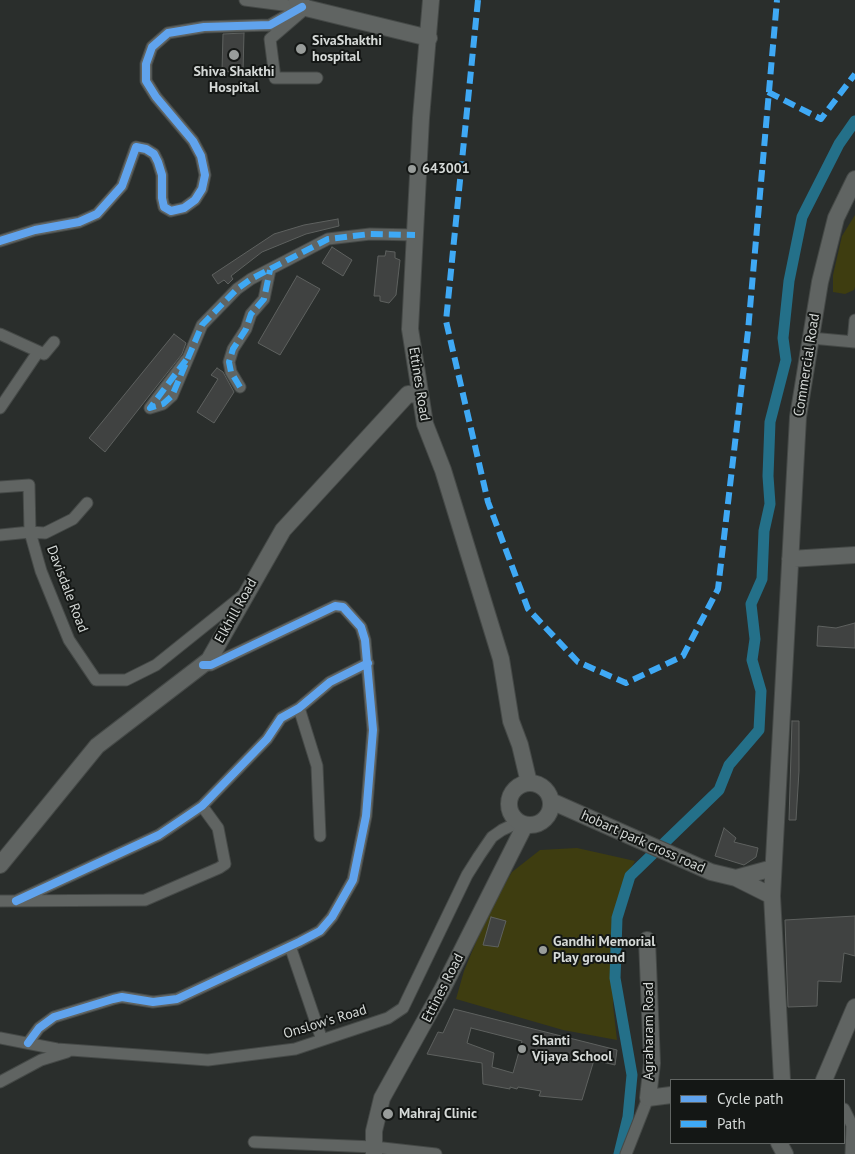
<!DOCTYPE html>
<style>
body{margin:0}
#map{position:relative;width:855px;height:1154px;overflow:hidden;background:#2a2e2c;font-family:"PT Sans",sans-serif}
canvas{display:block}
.legend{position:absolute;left:670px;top:1079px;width:175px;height:65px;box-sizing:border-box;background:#141715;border:1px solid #616563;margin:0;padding:6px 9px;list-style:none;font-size:15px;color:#d5d9d7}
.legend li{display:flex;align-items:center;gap:10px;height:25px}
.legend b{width:25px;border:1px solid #616563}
</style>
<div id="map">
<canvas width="855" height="1154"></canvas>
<ul class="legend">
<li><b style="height:6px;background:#60a3ed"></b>Cycle path</li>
<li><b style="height:6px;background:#3fa9f5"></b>Path</li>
</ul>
</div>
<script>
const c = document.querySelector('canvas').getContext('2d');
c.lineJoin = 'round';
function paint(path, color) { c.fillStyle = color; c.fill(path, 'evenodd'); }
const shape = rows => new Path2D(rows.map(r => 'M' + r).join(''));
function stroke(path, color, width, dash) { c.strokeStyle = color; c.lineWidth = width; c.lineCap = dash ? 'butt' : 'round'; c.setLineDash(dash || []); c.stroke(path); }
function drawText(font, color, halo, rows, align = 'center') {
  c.font = font + ' "PT Sans",sans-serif'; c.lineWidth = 4; c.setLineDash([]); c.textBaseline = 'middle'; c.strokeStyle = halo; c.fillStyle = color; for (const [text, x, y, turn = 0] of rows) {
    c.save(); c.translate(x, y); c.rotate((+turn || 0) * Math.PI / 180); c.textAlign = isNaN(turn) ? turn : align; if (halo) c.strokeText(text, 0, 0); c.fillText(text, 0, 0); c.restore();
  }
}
paint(shape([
 [855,215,855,287,854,290,845,294,833,292,833,275,842,236],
 [577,848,635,861,622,885,614,917,613,1005,617,1040,563,1030,456,999,464,971,490,908,512,872,540,850]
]), '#3e3d10');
stroke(shape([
 [619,1154,628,1117,632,1075,615,978,617,918,630,876,719,790,729,765,759,730,761,691,752,660,755,639,751,604,762,579,764,531,770,504,768,476,770,422,786,360,783,338,789,281,802,217,839,144,855,121]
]), '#247089', 11);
const building = shape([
 [244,33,243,72,222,71,223,34,244,33],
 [338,219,339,226,306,234,262,252,231,276,233,279,228,284,224,280,218,284,212,275,274,234,304,225,338,219],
 [332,247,352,260,343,276,322,263,332,247],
 [386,251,395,252,395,258,400,260,396,295,389,303,380,301,380,296,374,296,378,256,385,256,386,251],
 [297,276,320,289,280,355,258,343,297,276],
 [174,334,186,343,182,354,105,452,89,438,174,334],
 [217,368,223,372,234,392,214,423,197,412,218,379,211,375,217,368],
 [855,623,855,648,817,646,818,626,836,628,855,623],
 [792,721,799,721,799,771,796,820,789,820,792,721],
 [724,828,736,838,734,842,758,848,756,857,744,865,715,856,724,828],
 [855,916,855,956,844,953,841,982,818,981,817,1006,788,1007,785,920,855,916],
 [491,917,506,921,498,947,483,945,491,917],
 [454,1009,617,1050,615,1065,594,1060,582,1100,539,1096,541,1091,518,1087,517,1089,510,1087,510,1089,483,1084,482,1063,427,1054,438,1032,443,1033,454,1009],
 [471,1028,522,1041,513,1073,492,1067,494,1053,467,1043,471,1028]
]);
paint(building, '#404241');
stroke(building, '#5e615f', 1);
const street = shape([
 [245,0,306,8,270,39,275,78,317,78],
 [0,241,35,230,79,222,97,214,122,186,136,147,146,149,154,154,158,162,162,175,162,198,164,207,171,211,184,208,195,200,202,189,205,175,201,156,193,141,156,97,146,81,146,64,152,47,168,33,204,27,270,25,302,7],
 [0,334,44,354,54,342],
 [811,338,855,342],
 [853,342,855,320],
 [186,360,150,408,163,404,172,396,202,325,237,289,251,279,328,239,370,234,415,235],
 [240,387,231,372,229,362,233,349,246,329,251,314,264,299,270,270],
 [0,408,38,352],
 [0,487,29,485,30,532,45,533,73,519,87,503],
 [0,535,30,532,41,571,69,640,96,680,126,680,156,665,242,596],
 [299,708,317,766,320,836],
 [0,901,145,900,219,868,225,864,218,828,202,806],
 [16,901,159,835,202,806,267,739,281,718,299,708,330,682,368,663],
 [290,946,322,1040],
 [0,1038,57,1049,208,1060,295,1049,388,1018,403,1008,467,875,479,856,492,837,502,830,519,822],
 [28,1043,39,1028,54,1017,113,999,122,997,153,1002,177,999,299,942,320,931,332,917,353,880,366,816,373,730,365,640,361,627,343,607,335,606,211,665,204,665],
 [0,1082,41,1060,67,1052],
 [844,1109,852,1125,851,1154],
 [254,1142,374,1147,436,1154],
 [626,1154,648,1098]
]);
const secondary = shape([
 [297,0,306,8,429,38],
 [431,0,421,118,410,329,425,424,443,470,501,659,511,721,520,745,529,783],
 [790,559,855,555],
 '509 804a21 21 0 1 1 42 0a21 21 0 1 1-42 0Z',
 [551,801,711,872,736,878],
 [0,865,97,746,209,660,283,530,408,394,419,395],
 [773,868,736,878,772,896,798,417,820,282,836,218,855,179],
 [772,896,782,1080],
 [647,940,652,1063,648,1098,671,1095],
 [824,1080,855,1007],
 [779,1143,785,1154],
 [374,1154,374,1131,382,1098,442,990,525,825]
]);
stroke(street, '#454947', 13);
stroke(secondary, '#454947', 18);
stroke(street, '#606462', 11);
stroke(secondary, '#606462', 16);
stroke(shape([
 [478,0,446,321,488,502,528,609,578,662,626,683,683,656,718,589,748,331,777,0],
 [768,92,821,119,855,74],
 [186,360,150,408,163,404,172,396,202,325,237,289,251,279,328,239,370,234,415,235],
 [240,387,231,372,229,362,233,349,246,329,251,314,264,299,270,270]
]), '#3fa9f5', 6, [12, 6]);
stroke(shape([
 [0,241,35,230,79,222,97,214,122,186,136,147,146,149,154,154,158,162,162,175,162,198,164,207,171,211,184,208,195,200,202,189,205,175,201,156,193,141,156,97,146,81,146,64,152,47,168,33,204,27,270,25,302,7],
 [16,901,159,835,202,806,267,739,281,718,299,708,330,682,368,663],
 [28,1043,39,1028,54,1017,113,999,122,997,153,1002,177,999,299,942,320,931,332,917,353,880,366,816,373,730,365,640,361,627,343,607,335,606,211,665,203,665]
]), '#60a3ed', 8);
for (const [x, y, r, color] of [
 [301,49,6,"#999d9b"],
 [234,55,6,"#999d9b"],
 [412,169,5,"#999d9b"],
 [543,950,5,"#999d9b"],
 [522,1049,5,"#999d9b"],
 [388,1114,6,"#999d9b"]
]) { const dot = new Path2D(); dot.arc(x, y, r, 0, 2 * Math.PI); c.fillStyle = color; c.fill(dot); stroke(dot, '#141715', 2); }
drawText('bold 14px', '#d5d9d7', '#141715', [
 ["SivaShakthi",312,41],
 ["hospital",312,57],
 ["Shiva Shakthi",234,72,"center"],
 ["Hospital",234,88,"center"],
 ["643001",422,169],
 ["Gandhi Memorial",553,942],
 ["Play ground",553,958],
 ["Shanti",532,1041],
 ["Vijaya School",532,1057],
 ["Mahraj Clinic",399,1114]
], 'left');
drawText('14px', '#d5d9d7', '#141715', [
 ["Commercial Road",807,365,-81],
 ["Ettines Road",419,384,81],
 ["Davisdale Road",67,589,69],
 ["Elkhill Road",236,611,-61],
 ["hobart park cross road",643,842,24],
 ["Ettines Road",443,988,-63],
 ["Onslow's Road",325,1022,-17],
 ["Agraharam Road",649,1031,-90]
]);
</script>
